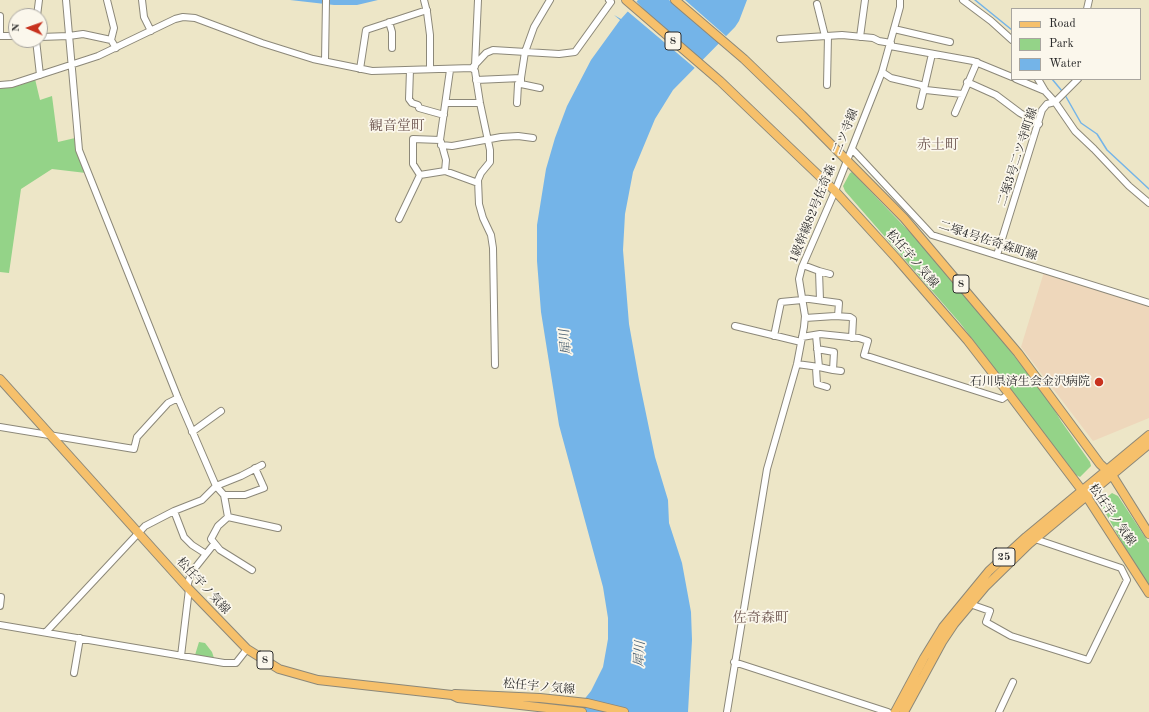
<!DOCTYPE html>
<meta charset="utf-8">
<style>
body{margin:0}
#map{position:relative;width:1149px;height:712px;overflow:hidden;background:#ede6c7;font-family:"Old Standard TT",serif}
canvas{display:block}
.legend{position:absolute;left:1011px;top:8px;width:130px;height:72px;box-sizing:border-box;background:#fbf7ec;border:1px solid #a8a59f;margin:0;padding:5px 7px;list-style:none;font-size:12px;color:#2b2b2b}
.legend li{display:flex;align-items:center;gap:8px;height:20px}
.legend b{width:20px;border:1px solid #a8a59f}
.north{position:absolute;left:8px;top:8px;width:40px;height:40px;box-sizing:border-box;background:#fbf7ec;border:1px solid #a8a59f;border-radius:50%;rotate:272deg;font-size:11px;font-weight:700;line-height:16px;text-align:center;color:#2b2b2b}
.north::after{content:'';display:block;margin:auto;width:14px;height:18px;background:#c8321e;clip-path:polygon(50% 0,100% 100%,50% 72%,0 100%)}
</style>
<div id="map">
<canvas width="1149" height="712"></canvas>
<ul class="legend">
<li><b style="height:5px;background:#f6c06b"></b>Road</li>
<li><b style="height:11px;background:#94d388"></b>Park</li>
<li><b style="height:11px;background:#74b4e8"></b>Water</li>
</ul>
<div class="north">N</div>
</div>
<script>
const c = document.querySelector('canvas').getContext('2d');
c.lineJoin = 'round';
function paint(path, color) { c.fillStyle = color; c.fill(path, 'evenodd'); }
const shape = rows => new Path2D(rows.map(r => 'M' + r).join(''));
function stroke(path, color, width, dash) { c.strokeStyle = color; c.lineWidth = width; c.lineCap = dash ? 'butt' : 'round'; c.setLineDash(dash || []); c.stroke(path); }
function drawText(font, color, halo, rows, align = 'center') {
  c.font = font + ' "Old Standard TT","Noto Serif JP",serif'; c.lineWidth = 3.5; c.setLineDash([]); c.textBaseline = 'middle'; c.strokeStyle = halo; c.fillStyle = color; for (const [text, x, y, turn = 0] of rows) {
    c.save(); c.translate(x, y); c.rotate((+turn || 0) * Math.PI / 180); c.textAlign = isNaN(turn) ? turn : align; if (halo) c.strokeText(text, 0, 0); c.fillText(text, 0, 0); c.restore();
  }
}
paint(shape([
 [1044,272,1149,304,1149,418,1093,441,1021,347]
]), '#eed7bb');
paint(shape([
 [35,79,40,100,52,96,58,142,75,138,76,148,86,173,52,169,21,189,9,273,0,272,0,87],
 [852,172,924,247,985,319,1048,399,1061,421,1090,462,1091,466,1080,477,1076,475,960,323,845,191,843,186,850,173],
 [1112,493,1118,496,1149,543,1149,585,1129,555,1100,503],
 [199,642,205,643,212,652,214,658,195,655]
]), '#94d388');
paint(shape([
 [290,0,378,0,357,5,334,5],
 [638,0,747,0,739,21,735,27,673,90,655,119,633,172,625,214,623,250,629,324,639,380,655,457,668,500,669,523,682,563,691,612,692,640,688,712,574,712,591,691,603,667,608,639,608,618,603,587,559,425,541,312,537,261,537,225,546,169,555,138,567,106,591,60,620,20,614,15,621,19]
]), '#74b4e8');
paint(shape([
 [635,0,649,15,703,62,696,69,626,10],
 [669,0,685,0,727,37,721,44]
]), '#ede6c7');
stroke(shape([
 [975,0,1012,30],
 [1052,79,1062,91],
 [1065,95,1081,123,1097,134,1107,150,1149,189]
]), '#74b4e8', 1.5);
const minor = shape([
 [107,0,114,28,111,40],
 [142,0,144,17,151,31],
 [424,0,427,12,430,35,430,69],
 [963,0,991,21,1012,40],
 [817,4,825,36],
 [1087,9,1089,0],
 [0,16,0,36],
 [37,16,39,0],
 [389,22,392,32,392,48],
 [894,29,950,42],
 [0,36,16,36],
 [40,37,69,36,83,34,111,40,116,48],
 [860,37,865,0],
 [780,39,842,35,873,38,879,41,891,43],
 [36,40,40,75],
 [890,46,973,61,1012,77],
 [325,61,326,0],
 [475,66,478,0],
 [472,68,475,71,480,103,490,150,490,162,481,173,478,180,479,204,483,218,491,235,493,248,495,365],
 [360,69,366,30,427,10],
 [410,70,409,99,412,103,418,105,419,108,444,115],
 [882,72,891,78,921,85,926,90,962,94],
 [521,78,525,52,534,27,550,0],
 [1016,79,1045,91],
 [1038,79,1045,91,1055,102,1075,131,1094,149,1129,186,1149,203],
 [476,80,521,78,521,84,540,88],
 [967,82,996,95,1020,113,1039,124],
 [0,85,12,84,98,56,175,19,183,17,195,18,262,43,313,59,372,71,472,68,486,53,493,50,559,54,575,52,611,2,609,0],
 [827,85,828,36],
 [446,103,480,103],
 [517,103,518,84,521,84],
 [920,106,932,54],
 [955,113,977,62],
 [441,142,446,160,445,171],
 [441,145,452,146,501,137,518,136,533,138],
 [852,149,932,235,1149,303],
 [420,175,413,164,413,139,440,140,450,70],
 [420,175,445,171,478,183],
 [399,219,420,175],
 [997,255,1042,110,1047,104,1055,102,1078,79],
 [803,265,819,271,820,300],
 [819,271,830,274],
 [802,298,839,303,838,316],
 [805,318,835,316,850,317,853,319,852,338],
 [735,326,801,342],
 [774,336,781,302,802,300],
 [802,337,820,334,859,338,868,341,864,355,1002,399,1009,394],
 [817,349,834,352,833,370,819,367],
 [797,364,819,367,816,335],
 [816,368,817,384,827,387],
 [833,370,841,371],
 [0,427,134,449,137,437,168,403,178,398],
 [192,432,221,411],
 [224,495,245,495,264,488,255,468],
 [174,511,184,537,192,545,206,554],
 [228,517,278,528],
 [252,570,220,550,211,539,218,526,228,517,224,495,216,486,241,476,262,465],
 [187,587,191,573,214,544],
 [970,604,990,611,986,622,1011,636,1088,660,1127,580,1121,568,1035,539],
 [0,606,1,597],
 [0,625,224,663,236,663,247,649],
 [46,632,145,526,174,511,202,500,216,486,178,398,79,150,66,0],
 [181,656,189,589],
 [734,662,888,712],
 [74,673,80,638],
 [727,712,767,469,797,364,804,327,805,316,799,279,802,267,835,191,882,72,900,7,900,0],
 [999,712,1013,682]
]);
const major = shape([
 [626,0,720,81,835,191,897,259,968,341,1009,394,1087,497,1149,593],
 [675,0,744,59,802,115,904,218,1018,353,1100,464,1112,475,1149,534],
 [0,379,187,587,247,649,279,669,318,680,452,695,458,698,582,712],
 [455,694,540,698,587,703,624,712],
 [895,712,924,658,943,627,989,571,1026,537,1149,435],
 [904,712,942,642,954,624,985,587,1029,544,1149,444]
]);
stroke(minor, '#8c8879', 8);
stroke(major, '#8c8879', 10);
stroke(minor, '#fff', 6);
stroke(major, '#f6c06b', 8);
for (const [x, y, r, color] of [
 [1099,382,5,"#c8321e"]
]) { const dot = new Path2D(); dot.arc(x, y, r, 0, 2 * Math.PI); c.fillStyle = color; c.fill(dot); stroke(dot, '#fbf7ec', 1.5); }
for (const [x, y, w] of [
 [673,41,16],
 [961,284,16],
 [1004,557,22],
 [265,660,16]
]) { const box = new Path2D(); box.roundRect(x - w / 2, y - 9, w, 18, 3); c.fillStyle = '#fbf7ec'; c.fill(box); stroke(box, '#2b2b2b', 1); }
drawText('bold 11px', '#2b2b2b', null, [
 ["8",673,41],
 ["8",961,284],
 ["25",1004,557],
 ["8",265,660]
]);
drawText('12px', '#2b2b2b', '#fbf7ec', [
 ["二塚3号二ツ寺町線",1018,157,-72],
 ["1級幹線82号佐奇森・二ツ寺線",824,186,-68],
 ["二塚4号佐奇森町線",988,241,18],
 ["松任宇ノ気線",912,259,49],
 ["松任宇ノ気線",1112,515,55],
 ["松任宇ノ気線",203,586,47],
 ["松任宇ノ気線",539,687,5]
]);
drawText('12px', '#2b2b2b', '#fbf7ec', [
 ["石川県済生会金沢病院",1090,382]
], 'right');
drawText('italic 13px', '#455b6d', '#fbf7ec', [
 ["犀川",566,342,-96],
 ["犀川",640,654,-87]
]);
drawText('14px', '#705953', '#fbf7ec', [
 ["観音堂町",397,126],
 ["赤土町",938,145],
 ["佐奇森町",761,618]
]);
</script>
